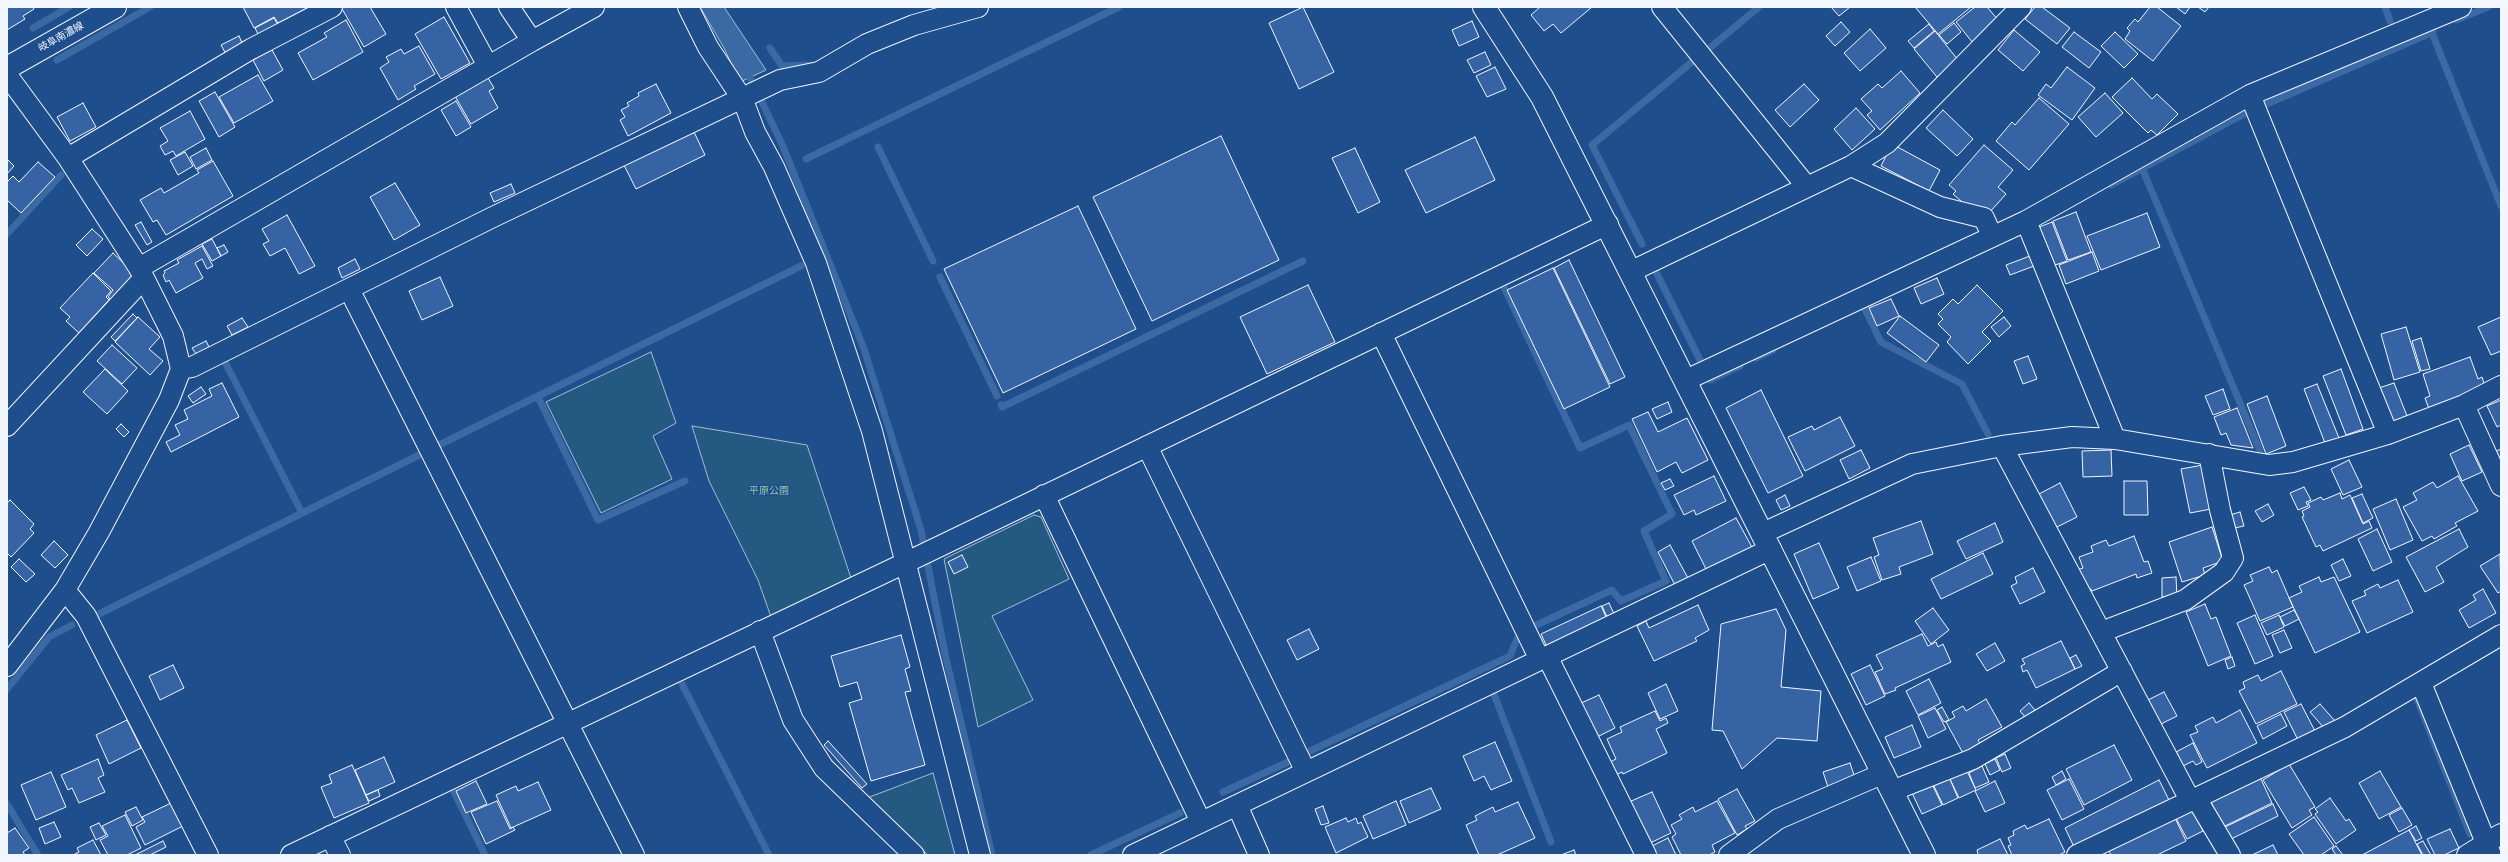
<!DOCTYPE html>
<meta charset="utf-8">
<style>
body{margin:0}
#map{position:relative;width:2508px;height:862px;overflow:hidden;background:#1f4e8c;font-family:"Open Sans",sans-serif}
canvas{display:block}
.frame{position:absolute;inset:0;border:8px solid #f2f6ff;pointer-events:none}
</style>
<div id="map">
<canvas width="2508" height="862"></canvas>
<div class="frame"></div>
</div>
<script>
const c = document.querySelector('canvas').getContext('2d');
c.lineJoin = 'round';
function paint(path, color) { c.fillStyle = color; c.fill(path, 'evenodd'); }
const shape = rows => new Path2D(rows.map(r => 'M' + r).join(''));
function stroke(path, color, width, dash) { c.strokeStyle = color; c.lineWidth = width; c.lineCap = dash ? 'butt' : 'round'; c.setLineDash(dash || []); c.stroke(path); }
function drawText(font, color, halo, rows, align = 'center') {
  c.font = font + ' "Open Sans","Noto Sans JP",sans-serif'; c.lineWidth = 3; c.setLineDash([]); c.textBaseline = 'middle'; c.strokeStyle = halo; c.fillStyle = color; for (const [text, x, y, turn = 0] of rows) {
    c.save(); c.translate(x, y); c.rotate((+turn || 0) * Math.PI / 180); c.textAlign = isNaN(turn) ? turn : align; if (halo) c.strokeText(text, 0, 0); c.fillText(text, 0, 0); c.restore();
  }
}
const green = shape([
 [651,352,676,423,653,436,672,479,601,513,546,402,651,352],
 [692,426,807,445,851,578,771,617,758,580,709,481,692,426],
 [1034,515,1041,517,1069,579,992,616,1033,700,978,727,944,559,1034,515],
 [933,773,955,855,928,855,867,798,933,773]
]);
paint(green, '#245a82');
stroke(green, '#a8bbd7', 1);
const water = shape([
 [700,7,724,7,766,70,740,82,724,48,700,7]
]);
paint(water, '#3b69a3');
stroke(water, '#a8bbd7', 1);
stroke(shape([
 [2385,7,2390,21],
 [2456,20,2488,7],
 [33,28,69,7],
 [2432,33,2501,206],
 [770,48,782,66,812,65],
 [1706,51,1759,7],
 [57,60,150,7],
 [746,69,782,144,864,349,921,530,945,654,992,855],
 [2267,104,2433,32],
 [878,147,933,261],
 [806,159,1119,7],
 [2142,168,2260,451],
 [2111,185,2246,113],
 [7,234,61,175],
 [1642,244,1592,145,1692,62],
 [1656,272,1700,360],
 [940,277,997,396],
 [1504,287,1580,448,1629,425,1672,514,1644,531,1666,581,1621,601,1612,590,1534,626],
 [1870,304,1864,307,1881,342,1962,384,1988,434],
 [1756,358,1773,350],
 [225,362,302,513],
 [1710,380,1740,366],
 [538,397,598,520,685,481],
 [1001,405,1002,407,1303,261],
 [437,446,801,266],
 [99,614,419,455],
 [682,684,769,855],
 [7,689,49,637,72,625],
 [1493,692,1551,842],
 [2417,699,2470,834],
 [1308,752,1510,656,1517,639],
 [454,792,485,855],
 [1223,792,1288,762],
 [7,804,38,855],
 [1091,855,1180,813]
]), '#3b69a3', 7);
const building = shape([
 [7,7,33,7,34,9,23,16,25,19,7,30,7,7],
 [243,7,306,7,307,8,278,23,274,17,254,28,243,7],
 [341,7,370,7,386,34,364,47,341,7],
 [1303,7,1334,72,1299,89,1269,23,1303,7],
 [1592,7,1561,33,1553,24,1544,31,1531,15,1540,7,1592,7],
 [1831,7,1850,7,1839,16,1831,7],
 [1915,7,1971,7,1938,34,1915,7],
 [1975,7,1987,7,1999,21,1973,43,1956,22,1975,7],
 [2035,7,2042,7,2070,28,2057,44,2025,19,2035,7],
 [2150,7,2157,7,2181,26,2153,61,2125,39,2130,31,2127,28,2135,19,2138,22,2150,7],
 [2176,7,2190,7,2185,14,2176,7],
 [2198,7,2209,7,2205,12,2198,7],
 [444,17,470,63,441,79,415,34,444,17],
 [274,18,278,25,259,36,255,28,274,18],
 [346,20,363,52,313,80,298,53,327,37,324,33,346,20],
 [1472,21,1479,37,1459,46,1452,30,1472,21],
 [1841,22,1850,32,1835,46,1826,36,1841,22],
 [1954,23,1961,32,1947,44,1939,35,1954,23],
 [1929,24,1934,31,1914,48,1908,41,1929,24],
 [1870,29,1886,48,1860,71,1844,53,1870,29],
 [2014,30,2040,52,2023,71,1998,50,2014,30],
 [1935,31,1958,60,1937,77,1914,49,1935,31],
 [2074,32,2101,52,2089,68,2062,47,2074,32],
 [2115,32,2138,54,2124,68,2101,46,2115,32],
 [239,36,243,45,226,54,221,45,239,36],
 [419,46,435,74,414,86,416,89,398,100,380,68,389,62,386,57,401,49,404,54,419,46],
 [272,50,283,70,264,81,253,60,272,50],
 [1485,52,1491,65,1474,73,1467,60,1485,52],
 [1495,67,1506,89,1487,97,1476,76,1495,67],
 [2067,67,2095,88,2072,120,2038,95,2046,84,2051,88,2067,67],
 [1901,71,1920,93,1880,130,1867,115,1872,111,1861,99,1878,84,1882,88,1901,71],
 [258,75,273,101,234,123,219,97,258,75],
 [488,78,494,88,489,91,498,108,471,124,455,96,488,78],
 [2132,78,2152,99,2157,94,2178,114,2157,135,2151,130,2148,133,2112,97,2132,78],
 [656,84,671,113,628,136,620,120,625,117,621,110,629,106,627,103,639,96,638,93,656,84],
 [1804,84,1819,100,1790,127,1775,110,1804,84],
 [215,92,235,127,219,137,199,101,215,92],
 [2105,93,2123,113,2096,137,2078,117,2105,93],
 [2039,98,2069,124,2029,170,1996,141,2012,122,2015,125,2039,98],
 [456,101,471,127,456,136,441,110,456,101],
 [83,103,96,127,70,141,57,117,83,103],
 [1856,108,1875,129,1852,150,1834,129,1856,108],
 [1943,110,1973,139,1957,156,1926,128,1943,110],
 [190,111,205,139,176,156,173,151,165,155,160,146,168,141,160,128,190,111],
 [693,130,705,155,636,189,624,165,693,130],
 [1221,136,1279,260,1152,321,1093,197,1221,136],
 [1475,137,1495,180,1426,213,1405,170,1475,137],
 [1892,144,1940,170,1929,191,1881,166,1892,144],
 [1984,145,2013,170,1998,187,2006,194,1989,213,1981,207,1978,210,1969,208,1953,194,1956,191,1949,185,1984,145],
 [206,148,212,160,196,169,190,157,206,148],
 [1355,148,1380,202,1358,213,1332,158,1355,148],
 [185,152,193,166,178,175,170,160,185,152],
 [7,159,14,166,7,174,7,159],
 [213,161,233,196,166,235,157,220,153,222,140,200,161,188,164,193,199,173,197,170,213,161],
 [38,162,55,177,21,213,7,200,7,182,13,176,19,182,38,162],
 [395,183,420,225,394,240,370,197,395,183],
 [511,184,515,193,494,202,490,193,511,184],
 [1078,206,1136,329,1003,393,944,269,1078,206],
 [2076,212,2091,252,2068,260,2053,221,2076,212],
 [2147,213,2160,247,2101,270,2087,236,2147,213],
 [287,215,315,266,299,274,285,248,270,256,263,244,269,241,262,229,287,215],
 [141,222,152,242,147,245,135,225,141,222],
 [2052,222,2067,261,2052,266,2037,228,2052,222],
 [92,229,103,239,87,256,76,245,92,229],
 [212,239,221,256,212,261,202,244,212,239],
 [224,245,228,252,221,256,217,248,224,245],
 [202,246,213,266,207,269,202,259,195,263,203,278,176,293,169,280,166,282,163,275,165,273,164,271,179,263,177,260,202,246],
 [2092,252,2099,271,2066,284,2059,265,2092,252],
 [113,253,132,271,131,278,112,301,108,297,113,290,94,273,113,253],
 [2030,256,2034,266,2010,275,2006,265,2030,256],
 [355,259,360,269,342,278,338,268,355,259],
 [1569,260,1625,377,1610,384,1554,268,1569,260],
 [1553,268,1610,387,1564,409,1507,290,1553,268],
 [93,273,111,291,106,297,109,300,79,333,66,321,70,317,60,308,93,273],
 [440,277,453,306,422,320,409,291,440,277],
 [1937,278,1944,294,1921,304,1914,288,1937,278],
 [1308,285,1335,342,1267,374,1240,317,1308,285],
 [1977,285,2003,311,1982,332,1991,341,1968,364,1947,342,1951,337,1938,324,1943,319,1938,314,1953,299,1958,304,1977,285],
 [1891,299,1899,316,1877,326,1869,308,1891,299],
 [133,314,137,318,115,341,111,337,133,314],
 [1900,316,1939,345,1926,362,1887,333,1900,316],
 [138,317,160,337,149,349,163,361,150,375,115,342,138,317],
 [2004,317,2011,326,1999,337,1991,327,2004,317],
 [2501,317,2501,351,2491,355,2478,327,2501,317],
 [242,318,248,327,232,335,227,326,242,318],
 [2406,327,2420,372,2394,380,2381,334,2406,327],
 [2421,338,2430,369,2421,371,2412,341,2421,338],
 [206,341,209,347,196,354,192,348,206,341],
 [112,345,137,368,122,384,97,361,112,345],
 [2028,356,2037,379,2023,384,2014,361,2028,356],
 [2470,357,2478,379,2482,377,2486,389,2429,409,2425,398,2430,396,2423,374,2470,357],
 [105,369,128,391,107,414,83,392,105,369],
 [2341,369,2363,429,2346,435,2323,376,2341,369],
 [222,383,239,417,171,452,166,442,180,435,175,425,188,419,184,410,212,396,209,389,222,383],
 [2394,383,2407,416,2392,422,2379,388,2394,383],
 [2317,384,2339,438,2325,443,2304,389,2317,384],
 [201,387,206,394,193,403,188,396,201,387],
 [2223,389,2230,409,2213,415,2205,396,2223,389],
 [1761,390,1803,476,1768,493,1726,408,1761,390],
 [2267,396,2286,446,2266,454,2247,404,2267,396],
 [2501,400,2501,425,2497,427,2487,406,2501,400],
 [1668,402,1672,412,1657,419,1652,409,1668,402],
 [2237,408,2253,448,2231,445,2226,433,2221,435,2214,417,2237,408],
 [1648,412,1658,432,1687,418,1708,460,1682,473,1676,462,1657,472,1632,419,1648,412],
 [1840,417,1855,446,1805,471,1788,437,1812,426,1814,430,1840,417],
 [121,424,129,432,124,437,116,429,121,424],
 [2469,445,2482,472,2462,481,2450,454,2469,445],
 [2501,449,2501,472,2492,453,2501,449],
 [1861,450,1870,468,1849,479,1840,460,1861,450],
 [2111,450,2112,476,2083,477,2082,451,2111,450],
 [2349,460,2362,487,2343,495,2331,469,2349,460],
 [2203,465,2211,509,2190,513,2181,469,2203,465],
 [1714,476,1726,501,1696,515,1694,510,1684,515,1674,495,1714,476],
 [2458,476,2478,511,2455,523,2457,526,2434,539,2432,536,2422,541,2403,507,2417,500,2413,493,2433,482,2437,488,2458,476],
 [1670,479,1674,486,1665,490,1661,483,1670,479],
 [2124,481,2147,481,2148,515,2124,515,2124,481],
 [2060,483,2077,517,2053,529,2037,495,2060,483],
 [2304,487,2311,500,2306,502,2308,506,2298,510,2290,493,2304,487],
 [2340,493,2342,499,2350,495,2363,524,2369,521,2372,528,2323,551,2320,545,2316,547,2302,517,2304,516,2302,511,2310,507,2308,503,2321,497,2323,500,2340,493],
 [2362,494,2373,518,2363,523,2352,498,2362,494],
 [1785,495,1790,506,1781,510,1776,500,1785,495],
 [2396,499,2413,540,2390,550,2373,509,2396,499],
 [10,500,34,524,30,529,34,533,11,557,7,553,7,503,10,500],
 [2268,504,2274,515,2262,522,2255,511,2268,504],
 [2240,512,2244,526,2230,529,2227,516,2240,512],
 [1736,518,1753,549,1708,573,1692,541,1736,518],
 [1921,521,1933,554,1899,567,1901,574,1882,580,1874,557,1879,555,1873,538,1921,521],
 [1995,523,2003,542,1966,559,1957,541,1995,523],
 [2212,527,2223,561,2203,568,2205,575,2182,582,2169,542,2212,527],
 [2377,529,2392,562,2373,571,2358,539,2377,529],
 [2459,529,2468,547,2436,567,2444,582,2425,592,2406,557,2459,529],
 [2134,536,2144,562,2148,561,2152,573,2137,578,2136,574,2092,591,2091,589,2085,590,2077,570,2083,568,2079,557,2093,552,2091,546,2106,540,2109,546,2134,536],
 [54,541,68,555,55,568,41,555,54,541],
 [1819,543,1839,588,1813,599,1794,554,1819,543],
 [1670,545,1689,580,1676,587,1658,552,1670,545],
 [1983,553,1993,574,1941,599,1931,579,1983,553],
 [2500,554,2501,591,2498,593,2480,566,2500,554],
 [962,555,968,567,954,574,948,562,962,555],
 [1871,557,1881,581,1857,591,1847,567,1871,557],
 [19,559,35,574,26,582,11,567,19,559],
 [2343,559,2351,576,2339,581,2331,565,2343,559],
 [2269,567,2272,573,2277,570,2293,607,2260,621,2244,585,2253,581,2250,575,2269,567],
 [2033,568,2045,592,2020,604,2011,586,2017,583,2015,577,2033,568],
 [2176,577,2177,597,2162,597,2162,578,2176,577],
 [2319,577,2321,582,2334,577,2360,632,2315,653,2289,598,2302,592,2299,586,2319,577],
 [2398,580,2413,612,2367,633,2352,601,2366,595,2364,591,2378,584,2380,588,2398,580],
 [2483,589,2496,613,2469,628,2459,610,2476,600,2473,595,2483,589],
 [1609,603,1615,616,1608,619,1602,606,1609,603],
 [2205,604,2211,619,2216,617,2231,656,2208,666,2186,612,2205,604],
 [1698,605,1709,630,1695,638,1697,641,1654,661,1637,626,1646,621,1649,628,1698,605],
 [1601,606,1607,619,1547,647,1541,634,1601,606],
 [1933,608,1949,630,1931,644,1915,621,1933,608],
 [1776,609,1786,630,1781,687,1821,691,1817,741,1777,738,1742,769,1723,731,1712,730,1721,624,1776,609],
 [2294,610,2299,619,2285,626,2280,617,2294,610],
 [2255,615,2273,656,2255,664,2237,623,2255,615],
 [2279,615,2284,627,2267,635,2261,623,2279,615],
 [1309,629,1319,649,1297,660,1287,640,1309,629],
 [2284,630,2292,648,2280,653,2272,635,2284,630],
 [1922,634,1928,646,1936,642,1938,647,1943,644,1951,662,1895,688,1896,690,1885,694,1875,672,1883,669,1876,655,1922,634],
 [901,635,910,667,905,669,911,691,905,692,925,765,871,781,849,703,862,699,857,682,840,687,831,656,901,635],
 [2061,641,2075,669,2036,688,2027,670,2023,672,2021,666,2025,664,2022,659,2061,641],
 [1995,643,2005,661,1987,671,1976,654,1995,643],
 [2076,655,2082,666,2075,669,2070,658,2076,655],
 [2232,657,2235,666,2228,669,2225,660,2232,657],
 [173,665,184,688,160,700,149,676,173,665],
 [1870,665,1885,696,1866,705,1851,674,1870,665],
 [2281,671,2297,704,2256,724,2239,691,2245,688,2243,682,2258,675,2261,681,2281,671],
 [1929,679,1941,703,1918,715,1906,691,1929,679],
 [1666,684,1678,711,1660,719,1648,693,1666,684],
 [2164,692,2177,716,2157,726,2144,702,2164,692],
 [1599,695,1615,728,1595,738,1579,704,1599,695],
 [1986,699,2002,727,1978,740,1981,745,1964,755,1946,722,1955,717,1952,712,1963,706,1966,711,1986,699],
 [2029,703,2035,710,2026,718,2020,711,2029,703],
 [2301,704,2316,733,2299,742,2284,712,2301,704],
 [2320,704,2335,721,2325,729,2310,712,2320,704],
 [1942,707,1949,720,1944,722,1937,710,1942,707],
 [1935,708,1946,729,1928,738,1918,716,1935,708],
 [2240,710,2257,743,2207,768,2190,735,2198,732,2195,726,2213,717,2216,723,2240,710],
 [1655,711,1660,721,1666,718,1668,723,1656,729,1667,753,1623,774,1622,772,1616,775,1610,762,1616,759,1607,739,1622,732,1620,727,1655,711],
 [2281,714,2287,726,2263,739,2257,726,2281,714],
 [127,720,141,748,109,764,96,735,127,720],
 [1912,725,1921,747,1894,758,1885,737,1912,725],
 [828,741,867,784,862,788,824,745,828,741],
 [1495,742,1512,781,1491,790,1484,776,1474,781,1463,756,1495,742],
 [2193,743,2202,762,2196,765,2193,761,2183,766,2176,752,2193,743],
 [2114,745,2132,780,2084,805,2066,769,2114,745],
 [2005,754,2011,768,2002,772,1996,758,2005,754],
 [384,757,395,782,366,795,355,770,384,757],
 [98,759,104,775,98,778,105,792,79,803,72,788,68,790,61,775,98,759],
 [1995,759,2000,770,1990,775,1985,764,1995,759],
 [1850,763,1855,778,1828,787,1823,772,1850,763],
 [2289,764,2315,807,2309,810,2312,815,2292,828,2263,780,2289,764],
 [352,765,369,803,334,818,321,787,332,783,329,775,352,765],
 [1982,766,1989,782,1975,788,1969,773,1982,766],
 [1966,769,1976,790,1959,798,1949,777,1966,769],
 [2062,771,2066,779,2056,785,2052,777,2062,771],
 [2380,771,2401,807,2379,819,2359,783,2380,771],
 [51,772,66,807,36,820,21,785,51,772],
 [1949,777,1958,798,1943,805,1933,784,1949,777],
 [2260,777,2272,803,2223,827,2210,800,2260,777],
 [2069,779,2084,809,2062,820,2047,790,2069,779],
 [2159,780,2170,802,2075,849,2065,828,2159,780],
 [476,781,487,804,466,813,456,791,476,781],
 [1995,781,2005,803,1985,812,1975,791,1995,781],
 [538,782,551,810,511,828,496,795,516,786,518,791,538,782],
 [1932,784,1942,805,1922,814,1912,793,1932,784],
 [1431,788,1441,809,1409,823,1400,801,1431,788],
 [1737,789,1755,821,1745,826,1747,829,1737,835,1718,799,1737,789],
 [378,790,380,796,369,801,366,795,378,790],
 [1652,792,1671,833,1648,844,1629,802,1652,792],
 [2330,798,2346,821,2349,819,2356,830,2336,844,2315,814,2318,812,2315,809,2330,798],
 [497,801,510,829,513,827,515,830,486,844,471,812,497,801],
 [1396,801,1406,825,1373,839,1363,816,1396,801],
 [1717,801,1735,833,1712,845,1715,852,1709,855,1681,855,1672,837,1676,834,1671,825,1682,819,1679,815,1693,807,1695,812,1717,801],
 [1518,802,1535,838,1497,855,1479,855,1466,825,1477,820,1475,816,1493,807,1495,812,1518,802],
 [171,803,183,826,145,845,136,827,145,822,142,817,171,803],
 [2273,804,2278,816,2231,839,2225,827,2273,804],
 [1323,806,1329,823,1321,825,1315,809,1323,806],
 [136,807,143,820,132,826,125,812,136,807],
 [2402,808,2412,825,2399,832,2389,815,2402,808],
 [2193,810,2203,831,2187,839,2176,818,2193,810],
 [125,815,141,848,127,855,108,855,100,840,108,836,102,826,125,815],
 [2314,817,2334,846,2321,855,2304,855,2289,834,2314,817],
 [1346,818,1348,822,1356,818,1358,824,1361,822,1368,837,1336,853,1325,827,1346,818],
 [2175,818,2186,841,2157,855,2111,855,2109,851,2175,818],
 [2049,819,2065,852,2059,855,2012,855,2008,846,2011,845,2008,838,2014,835,2013,831,2025,825,2027,829,2049,819],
 [54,822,61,837,45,844,39,828,54,822],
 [99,823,106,835,96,840,90,827,99,823],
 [2416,826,2422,838,2416,841,2409,830,2416,826],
 [15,828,29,848,23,852,25,855,7,855,7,833,15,828],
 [2450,829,2459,848,2444,855,2435,855,2427,839,2450,829],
 [2409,830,2422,855,2362,855,2409,830],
 [1668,838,1676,855,1653,855,1650,847,1668,838],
 [2000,839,2008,855,1976,855,1978,854,1977,850,2000,839],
 [93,840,101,855,73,855,79,852,77,848,93,840],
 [163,841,166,847,150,855,135,855,163,841],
 [2423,841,2431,855,2423,855,2417,844,2423,841],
 [2273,845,2278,855,2252,855,2273,845],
 [2336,846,2343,855,2336,855,2332,849,2336,846],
 [1574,850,1576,855,1561,855,1574,850]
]);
paint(building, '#3563a3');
stroke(building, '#f2f6ff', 1);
const street = shape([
 [456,7,488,66],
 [509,7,532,41],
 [688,7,708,47,743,100,755,132,774,167,816,263,872,431,980,855],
 [1662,7,1807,187],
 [7,75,68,158,139,268,173,336,181,369,169,400,99,532,65,590,7,666],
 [2250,95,2388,434],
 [68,158,251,49,332,7],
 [1851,166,1940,207,1984,218,1992,236],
 [2026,221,2115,439],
 [139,268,532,41,594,7],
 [1632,271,1851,166,1887,143,2021,7],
 [349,289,634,855],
 [1381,333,1540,660],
 [181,369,192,367,493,217,780,80,819,72,867,44,914,25,978,7],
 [1686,380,2026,221,2250,95,2461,7],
 [2464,405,2501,486],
 [7,426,144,278],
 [1147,446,1306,772],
 [2002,446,2190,800],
 [1044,495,1201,822],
 [1763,533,1912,464,2002,446,2072,437,2115,439,2269,465,2293,462,2388,434,2464,405,2501,386],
 [65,590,86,616,208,855],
 [760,631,793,720,824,768,914,855],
 [2101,632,2185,600,2224,572,2233,558,2220,510,2209,454],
 [1547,656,1646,855],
 [2421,683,2491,855],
 [1892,791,1973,759,2122,671],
 [2196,798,2230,855],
 [1237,805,1259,855],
 [330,836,340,855],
 [291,855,905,563,1608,224],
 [1133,855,1771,549],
 [1729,855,1778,819,1884,773],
 [2077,855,2345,727,2501,635],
 [2467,855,2501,834]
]);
const secondary = shape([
 [1484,7,1542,97,1924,855]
]);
const primary = shape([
 [7,68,115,7]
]);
stroke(street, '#f2f6ff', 22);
stroke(secondary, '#f2f6ff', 24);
stroke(primary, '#f2f6ff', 24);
stroke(street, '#1f4e8c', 20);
stroke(secondary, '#1f4e8c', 22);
stroke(primary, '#1f4e8c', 22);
drawText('10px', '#f2f6ff', '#1f4e8c', [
 ["岐阜南濃線",61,37,-29]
]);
drawText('10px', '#97c8a6', '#1f4e8c', [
 ["平原公園",769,491]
]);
</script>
